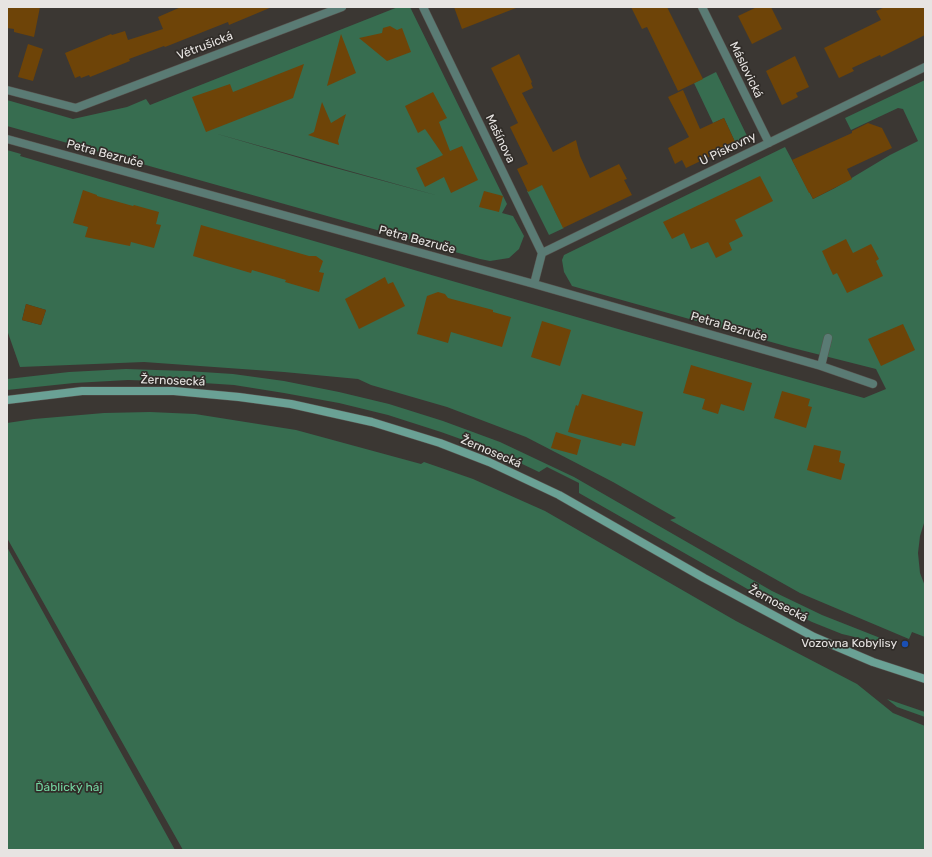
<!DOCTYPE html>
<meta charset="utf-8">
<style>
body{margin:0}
#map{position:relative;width:932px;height:857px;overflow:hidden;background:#3b3733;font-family:Rubik,sans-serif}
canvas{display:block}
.frame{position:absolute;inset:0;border:8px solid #e7e4e2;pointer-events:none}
</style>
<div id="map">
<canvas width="932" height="857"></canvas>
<div class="frame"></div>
</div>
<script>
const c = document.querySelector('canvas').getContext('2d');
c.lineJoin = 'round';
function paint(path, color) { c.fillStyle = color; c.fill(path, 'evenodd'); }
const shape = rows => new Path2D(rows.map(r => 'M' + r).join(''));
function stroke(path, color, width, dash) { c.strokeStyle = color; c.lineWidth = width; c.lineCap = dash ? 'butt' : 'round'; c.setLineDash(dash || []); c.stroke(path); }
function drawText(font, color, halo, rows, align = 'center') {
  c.font = font + ' Rubik,sans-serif'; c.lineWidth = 3.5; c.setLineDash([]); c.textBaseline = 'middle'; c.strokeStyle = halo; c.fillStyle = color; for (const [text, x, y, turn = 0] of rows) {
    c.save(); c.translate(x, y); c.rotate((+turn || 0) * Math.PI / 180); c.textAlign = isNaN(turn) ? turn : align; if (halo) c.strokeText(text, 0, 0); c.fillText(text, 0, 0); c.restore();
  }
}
paint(shape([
 [398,7,410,7,507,204,502,213,513,216,524,236,519,249,509,258,490,261,480,259,7,126,7,100,73,119,127,107,146,99,150,105],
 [214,133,439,196,317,163],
 [716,72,748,138,736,144,724,118,713,123,694,83],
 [925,80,925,520,920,536,918,553,920,573,925,586,925,637,912,632,909,639,800,593,670,520,676,518,613,482,526,437,447,407,371,385,358,379,284,372,144,362,20,367,7,330,7,150,21,154,20,156,632,333,864,398,886,389,876,369,789,347,572,286,564,272,562,260,564,255,785,147,813,199,835,188,890,155,918,141,903,109,898,108,851,130,845,118],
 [26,304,46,310,41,325,22,320],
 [550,180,563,204,554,209,564,228,549,235,527,191],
 [126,369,187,371,233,374,284,381,339,392,389,404,443,421,500,442,574,477,772,591,822,615,893,643,893,646,842,634,812,622,765,599,579,493,579,483,547,467,539,472,497,452,441,432,388,415,339,403,284,393,234,385,188,382,128,380,74,383,7,390,7,379,69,372],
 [150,412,195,414,296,430,421,464,424,462,473,479,545,511,736,621,857,684,893,713,925,726,925,850,183,850,7,538,7,423,34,419,104,413],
 [7,547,175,850,7,850],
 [887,699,925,712,925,717,897,707]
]), '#376d50');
paint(shape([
 [7,7,40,7,34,37,14,32,14,29,7,28],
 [181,7,272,7,229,25,228,22,165,47,164,46,129,59,130,61,90,77,89,75,81,78,80,76,75,78,65,53,111,34,112,35,125,31,128,40,163,29,158,17],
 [454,7,516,7,516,8,462,29],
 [631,7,667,7,703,79,678,91,647,27,642,29],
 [757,7,771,7,782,29,752,44,738,16],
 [885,7,925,7,925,35,881,57,880,55,852,68,854,71,839,78,824,48,881,20,876,11],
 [390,26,397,30,402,28,411,52,387,61,359,38,382,33,383,28],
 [341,34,356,73,327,86],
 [28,44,43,49,33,81,18,77],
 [519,54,532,82,531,83,533,88,522,93,553,152,576,140,580,156,590,178,619,164,627,179,624,180,632,195,563,228,542,185,528,192,517,169,528,164,510,127,518,123,491,68],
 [795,56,809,87,796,93,798,97,782,105,766,71],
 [304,64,293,98,206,132,192,97,230,84,233,92],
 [683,90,700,129,724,118,736,144,686,168,682,160,675,164,668,148,689,137,668,97],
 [433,92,447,118,439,122,450,151,462,146,478,180,451,193,444,177,425,187,416,168,443,155,425,129,418,133,405,106],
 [322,102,331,123,346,114,338,141,339,145,308,135,314,132],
 [868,123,882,128,892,148,847,169,852,179,813,199,810,193,809,193,792,160,852,133,852,131],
 [760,176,773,201,735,220,743,236,729,243,732,250,716,258,708,242,691,249,684,233,672,239,663,222],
 [83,190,97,195,97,196,133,206,134,205,159,212,156,224,161,225,154,248,131,242,130,246,85,237,88,227,73,223],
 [484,191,503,196,499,212,479,207],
 [201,225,309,256,316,256,323,261,319,272,324,273,319,292,285,282,286,280,252,270,251,273,193,256],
 [846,239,853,253,871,244,879,259,876,261,883,276,847,293,837,273,833,275,822,251],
 [385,277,388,284,393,282,405,306,359,329,345,299],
 [438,292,445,294,448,298,493,310,493,312,511,317,502,347,451,332,448,343,417,334,427,296],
 [26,304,46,310,41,325,22,320],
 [542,321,571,330,560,366,531,357],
 [903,324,915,350,881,366,868,339],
 [691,365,752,383,744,411,721,404,718,414,702,409,705,399,683,393],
 [782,391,810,399,808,406,812,407,806,428,774,418],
 [582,394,643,412,635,446,622,443,621,446,568,432,576,405,578,406],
 [556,432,581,440,577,455,551,448],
 [814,445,841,451,839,462,845,464,841,480,807,470]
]), '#6e4408');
const street = shape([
 [423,7,542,253,534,284],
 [702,7,769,143],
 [7,90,76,108,342,7],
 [7,139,534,284,821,366,873,384],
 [542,253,925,67],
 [821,366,828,338]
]);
const secondary = shape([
 [7,400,82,391,174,391,239,397,291,404,372,422,440,443,489,462,559,495,704,578,814,637,873,662,925,679]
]);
stroke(street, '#57534f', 9);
stroke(secondary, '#57534f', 9);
stroke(street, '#5a7b74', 8);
stroke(secondary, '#6aa195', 8);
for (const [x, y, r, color] of [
 [905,644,4,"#1a4fb4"]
]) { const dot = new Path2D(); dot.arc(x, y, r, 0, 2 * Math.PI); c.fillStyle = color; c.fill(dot); stroke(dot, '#312d29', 1.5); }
drawText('12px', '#e7e4e2', '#312d29', [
 ["Větrušická",205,46,-21],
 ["Máslovická",746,70,64],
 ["Mašínova",500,139,64],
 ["U Pískovny",728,149,-26],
 ["Petra Bezruče",105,154,15],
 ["Petra Bezruče",417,240,15],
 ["Petra Bezruče",729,327,16],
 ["Žernosecká",173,381,2],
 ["Žernosecká",491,452,23],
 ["Žernosecká",778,604,28]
]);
drawText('12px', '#e7e4e2', '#312d29', [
 ["Vozovna Kobylisy",897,644]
], 'right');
drawText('12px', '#74d5a1', '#312d29', [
 ["Ďáblický háj",69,788]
]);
</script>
